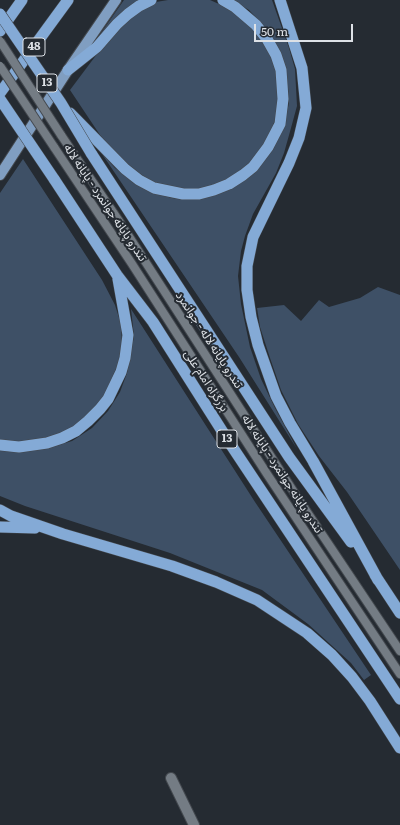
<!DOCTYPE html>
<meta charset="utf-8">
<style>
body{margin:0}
#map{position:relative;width:400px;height:825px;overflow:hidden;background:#252b32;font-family:Literata,serif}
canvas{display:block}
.scale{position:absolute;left:254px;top:24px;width:99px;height:18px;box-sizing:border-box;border:2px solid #dde1e6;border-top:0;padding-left:5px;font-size:12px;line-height:14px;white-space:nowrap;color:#dde1e6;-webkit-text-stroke:3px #252b32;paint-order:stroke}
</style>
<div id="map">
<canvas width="400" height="825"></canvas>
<div class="scale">50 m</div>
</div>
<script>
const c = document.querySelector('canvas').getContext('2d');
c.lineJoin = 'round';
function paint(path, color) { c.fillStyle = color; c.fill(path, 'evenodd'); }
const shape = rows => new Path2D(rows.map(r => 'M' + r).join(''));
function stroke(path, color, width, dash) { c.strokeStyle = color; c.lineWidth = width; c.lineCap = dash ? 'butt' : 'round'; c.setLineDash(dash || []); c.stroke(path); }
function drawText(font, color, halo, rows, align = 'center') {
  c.font = font + ' Literata,"Noto Sans Arabic",serif'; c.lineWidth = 4; c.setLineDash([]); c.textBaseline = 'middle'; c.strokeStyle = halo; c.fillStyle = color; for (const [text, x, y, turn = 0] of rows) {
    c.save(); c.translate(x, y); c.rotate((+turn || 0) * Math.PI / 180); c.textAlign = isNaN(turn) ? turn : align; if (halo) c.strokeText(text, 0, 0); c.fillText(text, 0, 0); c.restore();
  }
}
paint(shape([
 [124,0,139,0,94,43],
 [168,0,210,0,230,9,255,31,270,54,275,68,279,96,276,117,269,137,249,164,231,178,204,188,182,189,161,185,151,181,139,173,117,155,100,135,70,90,112,34,139,11,156,2],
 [232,0,272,0,289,48,295,69,297,106,291,128,284,153,276,173,253,214,245,236,241,251,238,276,241,304,250,347,261,379,275,408,297,449,239,357,100,151,115,168,131,180,154,193,172,198,194,200,214,195,234,186,286,116,289,103,288,88,285,68,261,23,249,10],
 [23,159,102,280,115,305,121,324,122,343,119,362,102,401,77,425,64,432,48,438,34,441,12,441,0,440,0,193],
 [378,287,400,295,400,570,347,492,319,456,298,424,281,390,270,358,260,327,257,308,284,305,301,321,319,300,329,307,360,298],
 [131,309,255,502,371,675,364,680,351,663,308,624,262,590,170,553,25,506,0,496,0,450,12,452,52,447,72,441,92,428,108,411,120,392,127,373,134,336]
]), '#3e5066');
const service = shape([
 [61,135,119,221,299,500,400,651],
 [54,147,132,264,267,474,400,674]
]);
const minor = shape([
 [171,778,194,825]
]);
const primary = shape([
 [0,175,68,70,116,0]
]);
const trunk = shape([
 [280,0,302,68,306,108,299,138,289,163,253,237,247,266,247,290,251,317,258,345,276,396,290,423,313,461,378,580],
 [0,31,22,0],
 [68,70,97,47,117,24,128,14,139,6,151,0],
 [0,93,68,0],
 [70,113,125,169,139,180,154,188,183,194,199,194,214,190,229,184,243,175,253,167,268,147,280,124,283,99,281,70,276,55,267,39,256,25,235,7,223,0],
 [91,153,289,457,351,542],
 [54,179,117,275,153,322,231,445,400,699],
 [0,445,19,447,47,443,62,438,76,431,88,421,100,409,108,399,121,372,125,358,128,335,118,279],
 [0,510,11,516,63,534,172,566,216,582,257,600,307,633,332,655,352,677,370,701,400,748],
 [0,527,35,528],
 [375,575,400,613]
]);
stroke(service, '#44494f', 10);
stroke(minor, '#44494f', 12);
stroke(primary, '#44494f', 12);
stroke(trunk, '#44494f', 12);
stroke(service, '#747c84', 8);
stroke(minor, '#747c84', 10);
stroke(primary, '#809ec1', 10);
stroke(trunk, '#84aad6', 11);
const serviceBridge = shape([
 [0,41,61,135],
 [0,66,54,147]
]);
const trunkBridge = shape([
 [0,14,61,103,91,153],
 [0,99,54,179]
]);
stroke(serviceBridge, '#44494f', 10, []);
stroke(trunkBridge, '#44494f', 12, []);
stroke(serviceBridge, '#747c84', 8);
stroke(trunkBridge, '#84aad6', 11);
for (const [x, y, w] of [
 [34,47,22],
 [47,83,20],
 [227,439,20]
]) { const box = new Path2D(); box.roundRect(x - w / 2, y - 9, w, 18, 3); c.fillStyle = '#252b32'; c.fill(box); stroke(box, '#dde1e6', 1); }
drawText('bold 11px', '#dde1e6', null, [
 ["48",34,47],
 ["13",47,83],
 ["13",227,439]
]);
drawText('12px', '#dde1e6', '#252b32', [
 ["تندرو پایانه جوانمرد - پایانه لاله",105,203,56],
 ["تندرو پایانه لاله - جوانمرد",209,340,57],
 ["بزرگراه امام علی",206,381,57],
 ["تندرو پایانه جوانمرد - پایانه لاله",282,474,57]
]);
</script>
